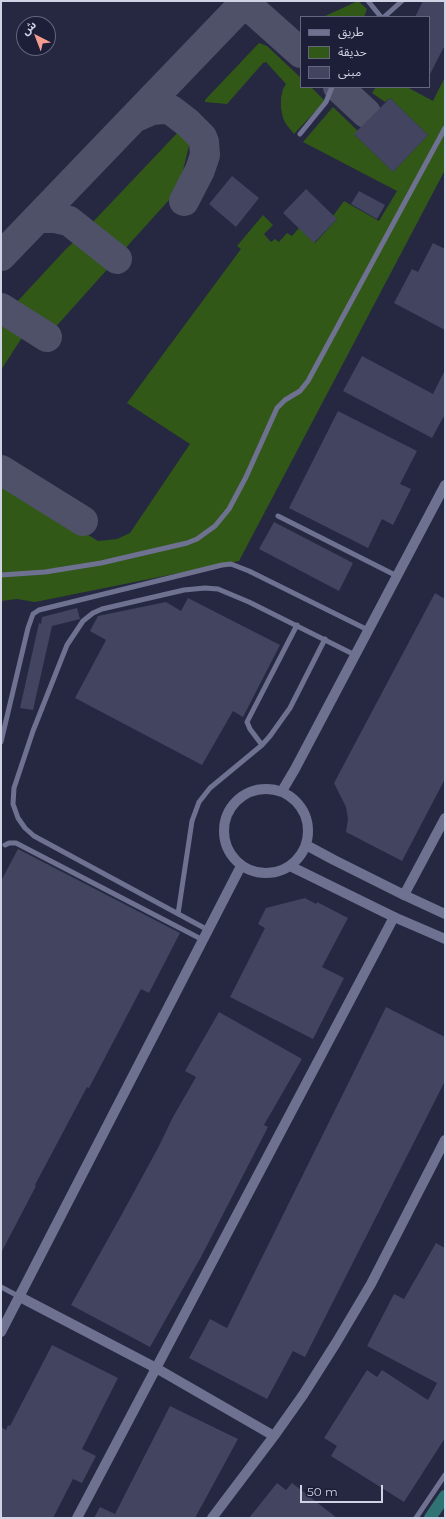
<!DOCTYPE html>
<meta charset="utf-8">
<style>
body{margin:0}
#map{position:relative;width:446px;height:1519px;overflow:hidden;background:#262841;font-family:Montserrat,"Noto Sans Arabic",sans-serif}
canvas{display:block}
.frame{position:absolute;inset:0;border:2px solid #d0d3e4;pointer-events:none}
.legend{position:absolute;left:300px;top:16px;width:130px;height:72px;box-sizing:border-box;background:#1d1e37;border:1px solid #65667c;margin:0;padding:5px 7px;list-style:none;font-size:12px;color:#d0d3e4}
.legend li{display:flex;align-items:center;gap:8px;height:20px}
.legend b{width:20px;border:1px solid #65667c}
.north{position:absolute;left:16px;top:16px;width:40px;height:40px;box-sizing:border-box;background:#1d1e37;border:1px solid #65667c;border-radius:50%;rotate:318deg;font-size:11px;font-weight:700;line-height:16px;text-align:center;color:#d0d3e4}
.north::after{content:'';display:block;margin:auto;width:14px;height:18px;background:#f59c91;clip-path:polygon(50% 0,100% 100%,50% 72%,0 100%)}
.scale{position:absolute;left:300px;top:1485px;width:83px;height:18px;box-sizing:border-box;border:2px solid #d0d3e4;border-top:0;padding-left:5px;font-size:12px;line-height:14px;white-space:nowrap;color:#d0d3e4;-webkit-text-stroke:3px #1d1e37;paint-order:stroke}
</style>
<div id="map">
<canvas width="446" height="1519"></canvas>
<div class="frame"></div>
<ul class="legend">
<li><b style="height:5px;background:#6e7190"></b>طريق</li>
<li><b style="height:11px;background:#315817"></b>حديقة</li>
<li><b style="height:11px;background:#424460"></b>مبنى</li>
</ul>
<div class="north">ش</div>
<div class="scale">50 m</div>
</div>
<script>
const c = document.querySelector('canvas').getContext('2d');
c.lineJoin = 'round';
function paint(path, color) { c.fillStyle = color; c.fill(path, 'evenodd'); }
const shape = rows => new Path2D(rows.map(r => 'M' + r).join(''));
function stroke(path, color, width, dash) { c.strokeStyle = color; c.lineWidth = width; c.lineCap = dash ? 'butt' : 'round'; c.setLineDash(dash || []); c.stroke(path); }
paint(shape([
 [358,1,367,9,364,17,323,17],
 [259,43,267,46,301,78,301,87,311,87,325,101,294,134,286,124,283,118,281,108,281,98,283,89,286,84,266,62,263,63,227,104,205,102,205,100],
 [445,77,445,170,239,561,35,602,17,599,1,601,1,481,98,541,117,539,130,533,190,444,127,403,241,249,237,246,263,215,273,225,264,234,271,242,275,239,279,242,287,233,292,236,299,228,315,243,337,219,333,216,344,201,379,221,397,191,303,142,333,107,358,131,355,135,393,172,428,135,390,98,385,102,372,93,376,87,407,87,433,101],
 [182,128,187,129,192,134,178,190,122,252,90,225],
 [79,237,112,264,52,331,18,310,16,303,66,249],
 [1,318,8,320,42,343,38,347,23,336,1,370]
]), '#315817');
stroke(shape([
 [430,1518,445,1496]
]), '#2f7375', 12);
stroke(shape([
 [245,3,301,53],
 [338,87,366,113],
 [136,117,152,110,165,109,171,110,188,123,202,137,204,142,205,155,200,170,184,201],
 [38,218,55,218,69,221,117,259],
 [1,256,246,1],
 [1,308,47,337],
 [1,470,83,521]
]), '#4f5168', 30);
paint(shape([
 [423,1,445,1,445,45,429,76,429,17,415,17],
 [390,98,428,135,393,172,354,134],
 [232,176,259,198,236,227,209,204],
 [306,189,337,219,314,243,283,213],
 [359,191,385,205,377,219,351,204],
 [433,243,445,249,445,330,394,303,412,269,418,272],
 [362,356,433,394,445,370,445,414,432,438,343,391],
 [338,411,417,451,400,484,411,489,393,525,382,519,368,548,289,508],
 [274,522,353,563,339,591,259,549],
 [435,593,445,599,445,779,402,861,346,832,348,819,346,807,334,783],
 [188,598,280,645,243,717,233,711,202,765,75,698,106,640,90,631,98,616,166,602,181,611],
 [77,608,80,619,52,626,33,710,20,708,39,623,41,624,42,617],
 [18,849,180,933,149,993,141,989,89,1088,87,1087,35,1185,36,1186,1,1253,1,881],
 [305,898,316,904,317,902,348,918,322,967,344,978,313,1039,230,997,265,928,258,924,266,908],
 [386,1007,445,1037,445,1081,305,1357,293,1351,267,1399,189,1358,210,1319,227,1328],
 [219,1012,302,1059,264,1125,268,1127,201,1257,150,1347,71,1305,122,1214,159,1146,173,1117,196,1077,185,1071],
 [436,1243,445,1248,445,1438,404,1502,331,1456,337,1446,324,1438,367,1370,377,1377,382,1370,428,1400,437,1383,367,1346,394,1294,404,1299],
 [52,1345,118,1378,82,1449,96,1456,82,1483,73,1479,53,1518,1,1518,1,1427,6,1430,8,1425,10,1426],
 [170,1406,238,1439,195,1518,94,1518,100,1507,115,1514],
 [277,1483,286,1490,292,1483,337,1518,249,1518]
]), '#424460');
stroke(shape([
 [368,1,381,17],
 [384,17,402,1],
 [300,134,326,102,332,87],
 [278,516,397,576],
 [1,575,45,572,101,563,187,543,197,539,215,526,229,509,246,477,277,408,285,400,300,391,308,381,445,128],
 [1,742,28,628,33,614,39,610,222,565,231,564,249,571,368,630],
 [262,745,250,729,247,722,248,720,297,625],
 [5,845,9,843,16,843,203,940],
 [178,914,192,821,199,802,210,788,262,745,270,736,290,708,325,639],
 [208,930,34,836,25,828,18,818,13,804,14,788,33,731,67,645,83,621,93,613,102,609,184,590,205,588,218,589,249,602,355,655],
 [1,1287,20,1297],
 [416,1518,445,1475]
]), '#6e7190', 5);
stroke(shape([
 [282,791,295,769,445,485],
 [404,895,445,818],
 [20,1297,156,1368,274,1436],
 [1,1332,241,866],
 [77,1518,394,917],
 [212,1518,274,1436,303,1395,336,1343,371,1284,445,1140]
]), '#6e7190', 10);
stroke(shape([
 '224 831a42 42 0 1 1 84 0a42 42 0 1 1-84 0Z',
 [306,845,334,860,404,895,445,914],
 [290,866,394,917,445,939]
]), '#6e7190', 10);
</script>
